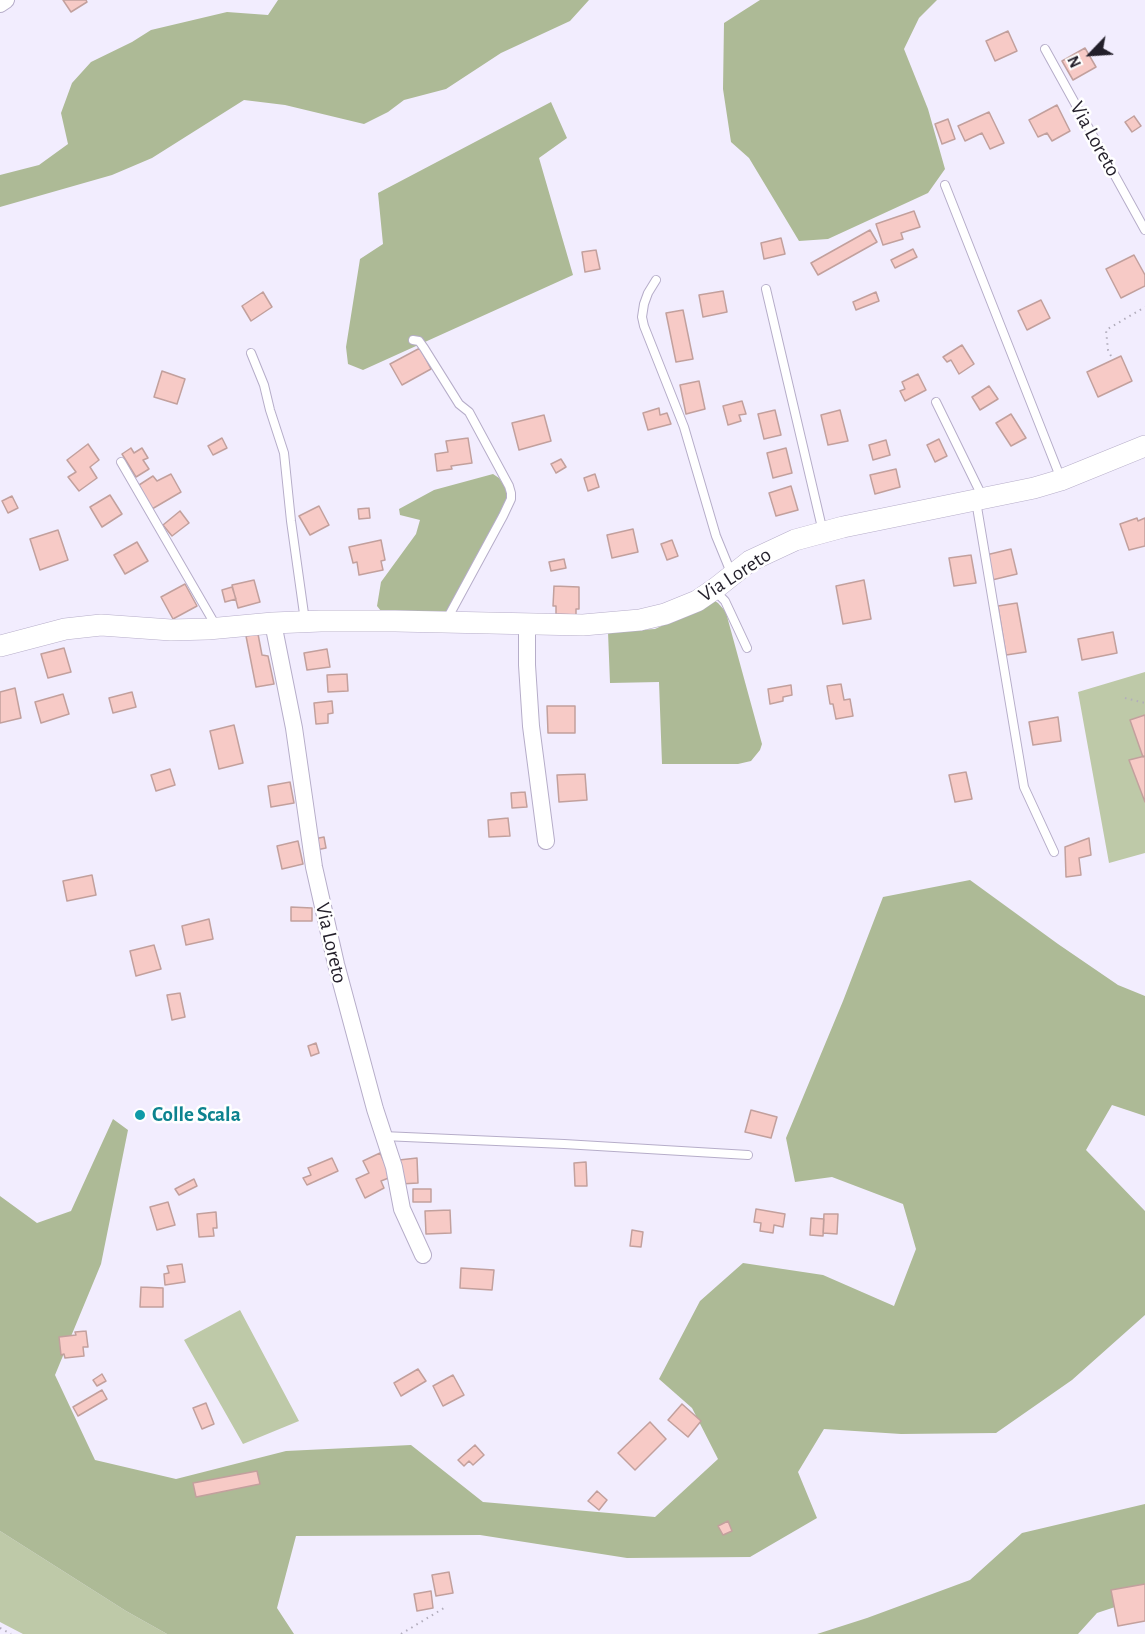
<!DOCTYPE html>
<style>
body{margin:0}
#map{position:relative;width:1145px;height:1634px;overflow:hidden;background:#f2edfe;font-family:"Alegreya Sans",sans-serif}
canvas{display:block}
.north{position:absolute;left:1061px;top:24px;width:60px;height:60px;-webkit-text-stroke:4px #fff;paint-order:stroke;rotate:245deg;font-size:16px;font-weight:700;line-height:24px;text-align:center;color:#231f2a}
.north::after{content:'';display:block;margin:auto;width:21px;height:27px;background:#231f2a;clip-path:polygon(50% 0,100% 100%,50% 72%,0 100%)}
</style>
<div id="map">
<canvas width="1145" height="1634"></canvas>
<div class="north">N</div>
</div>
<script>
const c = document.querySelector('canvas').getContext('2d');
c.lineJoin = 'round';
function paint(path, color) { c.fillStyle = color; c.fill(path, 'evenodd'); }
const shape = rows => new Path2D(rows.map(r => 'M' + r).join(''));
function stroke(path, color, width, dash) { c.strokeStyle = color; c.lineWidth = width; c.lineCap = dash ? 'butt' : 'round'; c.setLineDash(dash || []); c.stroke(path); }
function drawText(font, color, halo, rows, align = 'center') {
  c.font = font + ' "Alegreya Sans",sans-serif'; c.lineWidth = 5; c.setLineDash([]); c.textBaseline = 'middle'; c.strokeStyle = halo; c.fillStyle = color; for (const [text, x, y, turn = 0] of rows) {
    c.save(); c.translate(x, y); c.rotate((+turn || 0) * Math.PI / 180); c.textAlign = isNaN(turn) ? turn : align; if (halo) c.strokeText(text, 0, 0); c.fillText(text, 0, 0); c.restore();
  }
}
paint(shape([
 [1145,672,1145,853,1109,863,1078,692],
 [240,1310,299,1421,243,1444,184,1340],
 [0,1531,126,1611,167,1634,23,1634,0,1622]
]), '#bec9a8');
paint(shape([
 [278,0,589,0,570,21,501,53,446,89,404,100,388,112,364,124,285,105,244,100,152,158,112,175,0,207,0,175,39,165,68,144,61,113,72,83,91,62,132,42,151,30,227,12,268,15],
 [760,0,937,0,919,18,904,49,928,109,945,169,928,193,828,239,799,241,749,158,731,142,723,89,724,23],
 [551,102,567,138,539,158,573,275,363,370,348,364,346,347,360,259,383,244,378,193],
 [493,474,499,478,505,487,507,493,506,502,489,536,475,558,446,616,381,611,377,606,381,582,416,534,420,520,400,515,399,509,434,490],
 [715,601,718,603,726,612,728,620,762,744,760,750,751,761,738,764,662,764,659,682,610,683,608,632,655,629],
 [970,880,1058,944,1118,985,1145,996,1145,1116,1112,1105,1086,1150,1145,1211,1145,1315,1072,1380,996,1433,901,1434,824,1429,798,1472,817,1518,750,1557,627,1558,480,1535,296,1536,277,1608,294,1634,167,1634,126,1611,0,1531,0,1196,37,1223,71,1211,113,1119,128,1130,101,1264,55,1375,95,1460,176,1479,286,1451,411,1445,483,1502,655,1517,718,1459,692,1408,659,1379,700,1301,743,1263,823,1275,894,1306,916,1249,903,1204,832,1177,795,1182,786,1138,843,1001,883,897],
 [1145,1504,1145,1597,1097,1613,1078,1634,817,1634,867,1618,970,1580,1022,1533]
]), '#adba96');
const building = shape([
 [63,0,86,0,87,2,71,12,63,0],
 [1008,31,1017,51,995,61,986,41,1008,31],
 [1085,48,1096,67,1073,80,1062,61,1085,48],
 [1057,105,1070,131,1052,141,1047,133,1038,137,1029,120,1057,105],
 [989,112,1004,143,990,149,982,133,965,141,958,126,989,112],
 [1134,116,1141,126,1132,132,1125,122,1134,116],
 [948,119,955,139,942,144,935,124,948,119],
 [914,211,920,227,901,233,903,239,883,245,876,224,914,211],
 [870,230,877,242,818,275,811,263,870,230],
 [781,238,785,254,764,259,761,243,781,238],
 [913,249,917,257,895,268,891,260,913,249],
 [596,250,600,269,585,272,582,252,596,250],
 [1134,255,1145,275,1145,286,1121,298,1106,269,1134,255],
 [723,291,727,312,703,317,699,295,723,291],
 [263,292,272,307,251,321,242,306,263,292],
 [876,292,879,301,856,310,853,302,876,292],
 [1041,300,1050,318,1027,330,1018,311,1041,300],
 [683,310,693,359,676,362,666,313,683,310],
 [962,345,974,364,959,374,951,360,947,362,943,357,962,345],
 [420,348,431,369,402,385,390,364,420,348],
 [1121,356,1132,381,1098,397,1087,372,1121,356],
 [162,371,185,379,177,404,154,397,162,371],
 [918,374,926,390,905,401,900,391,905,389,902,382,918,374],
 [699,381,705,409,686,414,680,385,699,381],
 [989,386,998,399,980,410,972,397,989,386],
 [742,401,746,414,739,415,741,421,728,425,723,406,742,401],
 [659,408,660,415,667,413,671,424,648,430,643,413,659,408],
 [775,410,781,435,764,439,758,414,775,410],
 [840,410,848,441,828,445,821,415,840,410],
 [1011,414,1026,438,1011,446,996,423,1011,414],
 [544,415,551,441,519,450,512,423,544,415],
 [222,438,227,448,213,455,208,446,222,438],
 [468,438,472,463,451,466,452,469,437,471,435,454,448,452,446,441,468,438],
 [939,439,947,456,935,462,927,445,939,439],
 [886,440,890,455,873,460,869,445,886,440],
 [88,444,99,460,90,467,97,478,79,491,68,477,76,472,67,460,88,444],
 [131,448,134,453,142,448,148,458,143,460,149,469,136,477,122,454,131,448],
 [786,448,792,473,773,478,767,453,786,448],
 [561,459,566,467,556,473,551,464,561,459],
 [896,469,900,487,875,494,870,475,896,469],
 [171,474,181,492,152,509,139,485,153,476,157,481,171,474],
 [595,474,599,487,588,491,584,478,595,474],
 [791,486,798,510,776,516,769,493,791,486],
 [110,495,122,514,102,527,90,507,110,495],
 [12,496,18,508,8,513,2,501,12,496],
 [319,506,329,525,310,535,299,516,319,506],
 [369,508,370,518,359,519,358,509,369,508],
 [180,511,189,523,172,536,163,525,180,511],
 [1137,518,1138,521,1145,518,1145,546,1129,550,1120,524,1137,518],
 [633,529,638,552,612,558,607,535,633,529],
 [58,530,68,560,40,570,30,539,58,530],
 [381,540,385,560,381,561,383,570,359,575,357,562,353,563,349,547,381,540],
 [672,540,678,556,667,560,661,544,672,540],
 [137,542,148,561,125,574,114,555,137,542],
 [1011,549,1017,574,992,580,986,555,1011,549],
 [971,555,976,583,954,586,949,558,971,555],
 [564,559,566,568,551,571,549,562,564,559],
 [254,580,260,602,238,608,232,585,254,580],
 [864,580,871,619,843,624,836,586,864,580],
 [185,584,197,606,173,619,161,597,185,584],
 [554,586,579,587,579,609,576,609,576,615,556,614,556,606,553,606,554,586],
 [232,587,236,599,225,602,222,590,232,587],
 [1017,603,1026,652,1006,655,998,606,1017,603],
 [1113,632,1117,653,1082,660,1078,639,1113,632],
 [258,634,262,655,268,656,274,684,256,687,246,636,258,634],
 [64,648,71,672,48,678,41,654,64,648],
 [327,649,330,667,307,670,304,653,327,649],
 [347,674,348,691,328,692,327,675,347,674],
 [841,684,844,700,850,699,853,716,836,719,833,704,830,704,827,686,841,684],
 [791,685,792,695,783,697,783,701,770,704,768,689,791,685],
 [15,688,21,718,0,723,0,692,15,688],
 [132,692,136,707,113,713,109,698,132,692],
 [63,694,69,714,41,723,35,702,63,694],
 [332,701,333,713,328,714,328,723,316,724,314,703,332,701],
 [547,706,575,706,575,733,548,733,547,706],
 [1145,715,1145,756,1143,757,1130,720,1145,715],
 [1058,717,1061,741,1033,745,1029,722,1058,717],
 [234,725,243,763,219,769,210,731,234,725],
 [1145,756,1145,802,1129,760,1145,756],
 [170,769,175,785,156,791,151,775,170,769],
 [966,772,972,799,955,802,949,775,966,772],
 [585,774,587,800,559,802,557,775,585,774],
 [290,782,294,803,271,807,268,786,290,782],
 [525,792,527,807,512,808,511,793,525,792],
 [508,818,510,836,489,837,488,820,508,818],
 [324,837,326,848,316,850,314,839,324,837],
 [1089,838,1091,855,1079,858,1081,875,1066,877,1065,847,1089,838],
 [298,841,303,864,282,869,277,846,298,841],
 [92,875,96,895,67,901,63,881,92,875],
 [291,907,312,908,312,921,291,921,291,907],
 [209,919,213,939,186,945,182,926,209,919],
 [154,945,161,969,136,976,130,951,154,945],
 [180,993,185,1017,172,1020,167,995,180,993],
 [316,1043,319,1053,311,1056,308,1046,316,1043],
 [751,1110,777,1117,771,1138,745,1132,751,1110],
 [380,1153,391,1177,381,1181,384,1188,365,1198,356,1179,369,1173,363,1161,380,1153],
 [332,1158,338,1171,307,1185,303,1178,311,1175,308,1168,332,1158],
 [417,1158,418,1183,400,1184,399,1160,417,1158],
 [586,1162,587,1186,575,1186,574,1163,586,1162],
 [194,1179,197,1186,179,1195,175,1189,194,1179],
 [413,1189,431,1189,431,1202,413,1202,413,1189],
 [168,1202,175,1225,157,1230,150,1207,168,1202],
 [756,1209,785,1214,783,1227,774,1225,773,1233,760,1231,761,1223,754,1222,756,1209],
 [450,1210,451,1233,426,1234,425,1211,450,1210],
 [216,1212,217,1228,213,1228,214,1236,199,1237,197,1214,216,1212],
 [824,1214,838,1214,837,1234,823,1233,824,1214],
 [811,1218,824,1219,823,1236,810,1235,811,1218],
 [632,1230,643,1232,641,1247,630,1246,632,1230],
 [182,1264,185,1282,165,1285,164,1274,169,1273,167,1266,182,1264],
 [461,1268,494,1270,492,1290,460,1288,461,1268],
 [141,1287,163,1288,163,1307,140,1307,141,1287],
 [86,1331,88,1347,83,1347,84,1356,65,1358,64,1354,61,1355,59,1337,76,1335,75,1332,86,1331],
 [418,1369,426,1381,401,1396,394,1383,418,1369],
 [102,1374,106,1381,97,1386,93,1380,102,1374],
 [453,1375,464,1395,443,1406,433,1386,453,1375],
 [102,1390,107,1399,78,1416,73,1407,102,1390],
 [206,1403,214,1424,202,1429,193,1408,206,1403],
 [682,1404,701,1421,688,1437,668,1420,682,1404],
 [650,1422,666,1439,635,1470,618,1453,650,1422],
 [475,1445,484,1455,473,1465,469,1461,464,1466,458,1460,475,1445],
 [257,1471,260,1484,196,1497,193,1483,257,1471],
 [597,1491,607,1500,599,1510,588,1501,597,1491],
 [728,1521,732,1531,723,1535,718,1526,728,1521],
 [449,1572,453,1593,436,1596,432,1575,449,1572],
 [1145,1584,1145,1621,1118,1626,1111,1590,1145,1584],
 [431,1591,433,1608,417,1611,414,1594,431,1591]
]);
paint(building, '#f7cac6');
stroke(building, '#c2a09d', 1.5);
const service = shape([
 [1045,49,1145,230],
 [945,185,1061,479],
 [656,280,648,293,644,304,642,317,644,326,684,427,716,536,732,575],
 [766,289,823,532],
 [413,340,419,341,424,348,459,404,469,412,509,486,511,493,511,499,503,516,446,621],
 [251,353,264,385,270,410,284,453,291,521,305,621],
 [936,402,983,498],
 [121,462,216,626],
 [976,501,1024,787,1054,852],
 [713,595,719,595,725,601,747,648],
 [383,1136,564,1144,748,1155]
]);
const minor = shape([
 [0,4,6,0],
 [273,623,294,728,314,867,336,964,375,1109,394,1167,402,1209,423,1255],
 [527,624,527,665,531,726,546,841]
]);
const tertiary = shape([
 [0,646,65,629,101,625,171,630,208,629,273,623,321,621,395,621,583,625,640,620,665,614,697,601,716,588,750,561,795,540,843,527,1034,488,1061,480,1145,446]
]);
stroke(service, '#b6adc9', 10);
stroke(minor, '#b6adc9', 18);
stroke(tertiary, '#b6adc9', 22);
stroke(shape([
 [1111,356,1108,350,1106,330,1145,307],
 [1125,698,1145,703],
 [0,1628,11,1634],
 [401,1634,444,1608]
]), '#b2adbc', 2, [1.5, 4.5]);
stroke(service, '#fff', 8);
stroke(minor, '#fff', 16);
stroke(tertiary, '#fff', 21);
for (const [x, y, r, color] of [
 [140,1115,6,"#0f9aa8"]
]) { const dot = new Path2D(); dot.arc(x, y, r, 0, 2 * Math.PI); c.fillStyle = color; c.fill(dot); stroke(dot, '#fff', 2); }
drawText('21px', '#231f2a', '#fff', [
 ["Via Loreto",1095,139,61],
 ["Via Loreto",735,575,-33],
 ["Via Loreto",331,943,77]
]);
drawText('bold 21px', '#0d838f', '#fff', [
 ["Colle Scala",152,1115]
], 'left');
</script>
